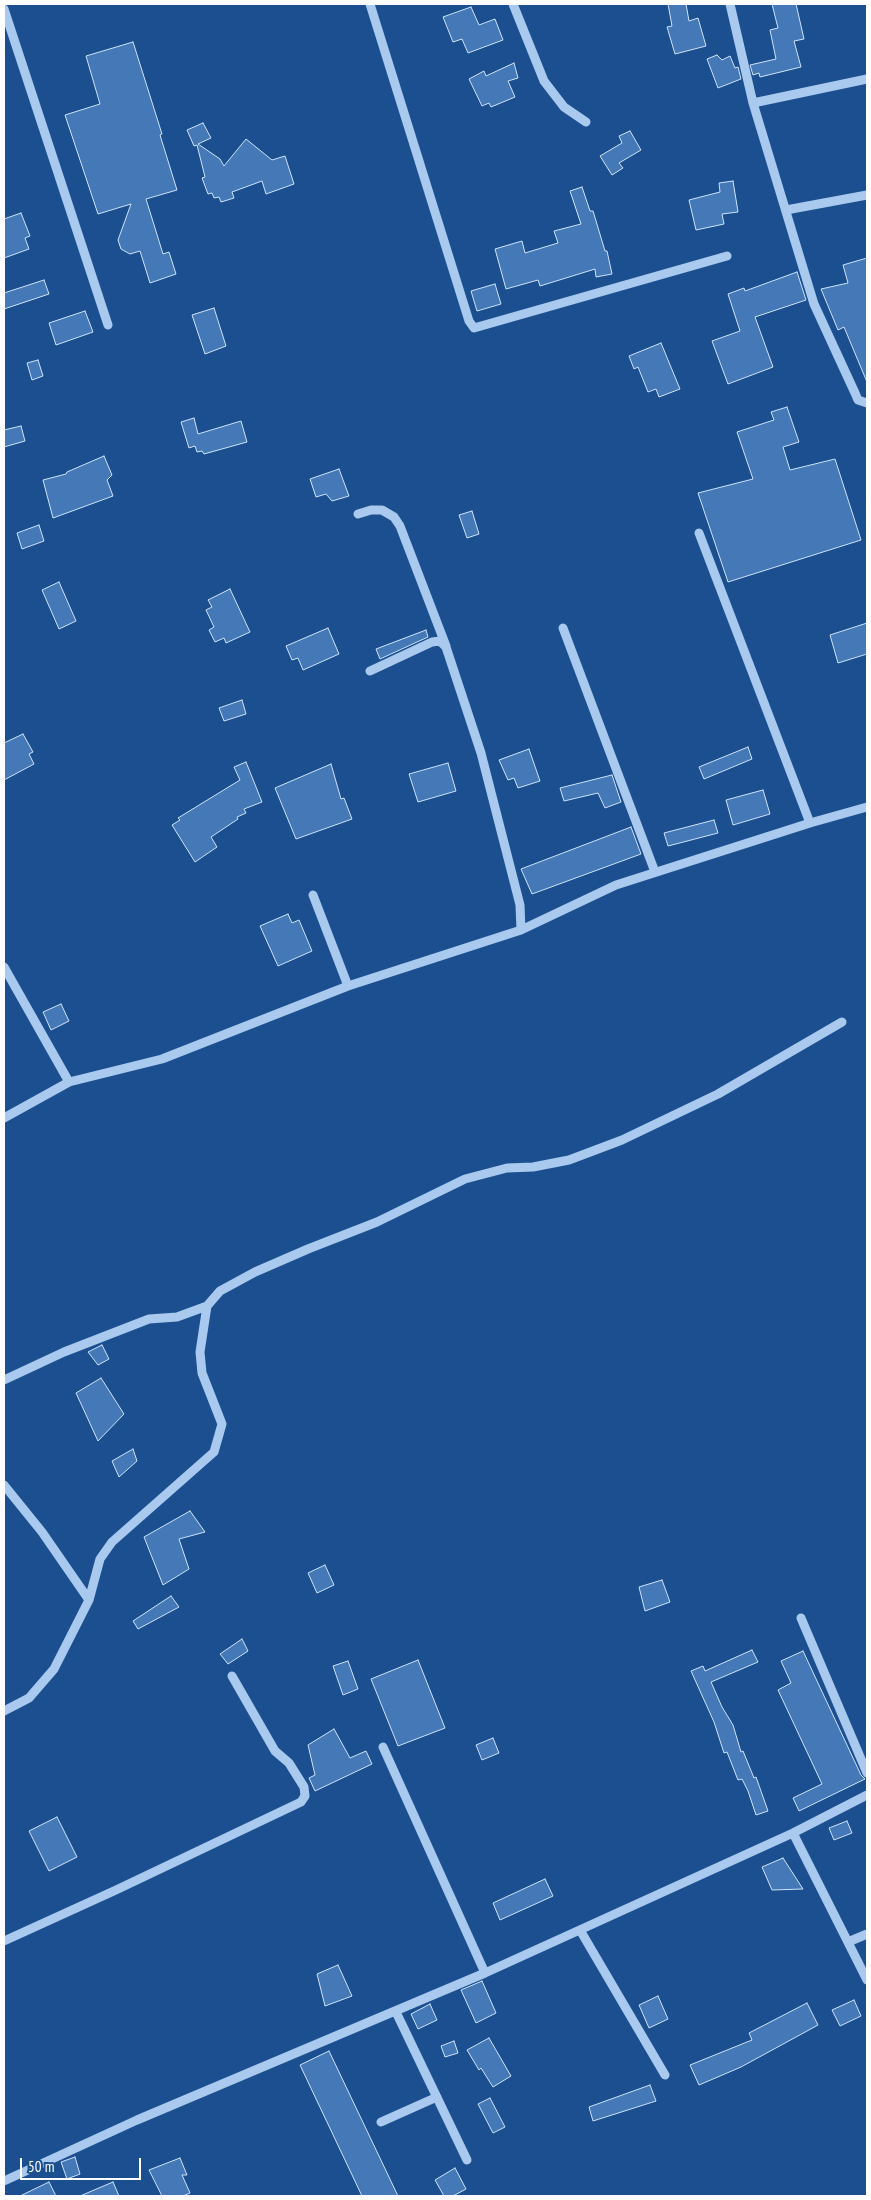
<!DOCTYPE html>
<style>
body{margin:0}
#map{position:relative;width:871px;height:2200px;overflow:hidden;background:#1b4f8f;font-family:"PT Sans Narrow",sans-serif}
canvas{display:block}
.frame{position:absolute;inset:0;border:5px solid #fff;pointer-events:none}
.scale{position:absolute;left:20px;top:2158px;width:121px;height:22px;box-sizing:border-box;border:2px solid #fff;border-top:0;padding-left:6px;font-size:15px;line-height:18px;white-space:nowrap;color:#fff;-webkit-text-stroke:4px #1b4f8f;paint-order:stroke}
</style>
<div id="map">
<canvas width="871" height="2200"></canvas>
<div class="frame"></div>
<div class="scale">50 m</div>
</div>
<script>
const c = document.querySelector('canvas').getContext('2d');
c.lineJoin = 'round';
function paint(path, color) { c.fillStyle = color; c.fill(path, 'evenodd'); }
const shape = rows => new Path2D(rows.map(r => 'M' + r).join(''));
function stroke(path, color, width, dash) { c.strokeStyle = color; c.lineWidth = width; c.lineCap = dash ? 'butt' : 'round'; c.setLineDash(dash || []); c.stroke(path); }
const building = shape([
 [668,4,686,4,689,21,698,18,706,46,675,54,667,27,672,26,668,4],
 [772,4,796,4,804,39,794,41,801,67,760,77,759,73,753,75,750,65,776,59,770,30,778,28,772,4],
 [471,7,479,25,495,19,503,40,468,53,462,39,453,42,443,17,471,7],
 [133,42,162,134,160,135,177,190,146,199,163,254,169,252,176,274,150,283,140,251,130,254,121,249,118,240,131,204,98,214,65,115,100,104,86,56,133,42],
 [717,55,722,60,730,56,735,68,738,67,741,79,718,88,707,59,717,55],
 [514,63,518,78,508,81,515,97,491,107,489,103,482,106,469,79,484,71,486,76,514,63],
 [203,123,211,138,198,144,220,159,224,166,246,139,272,160,285,156,294,184,266,194,262,181,232,192,234,198,221,202,219,197,214,198,212,193,208,194,202,178,205,177,197,145,194,146,187,130,203,123],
 [630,131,641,150,619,163,623,168,612,175,600,156,622,143,619,136,630,131],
 [733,181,738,212,722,214,724,224,696,230,689,200,720,192,719,183,733,181],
 [582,187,590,211,593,211,605,251,607,251,612,274,596,277,595,269,540,286,538,280,506,289,495,249,522,241,525,253,558,243,554,231,581,224,570,191,582,187],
 [21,213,30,236,25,238,29,249,4,258,4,219,21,213],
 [867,258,867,382,844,327,838,330,821,289,848,283,843,265,867,258],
 [797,272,806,300,755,317,773,367,728,384,712,341,740,331,728,294,744,288,745,291,797,272],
 [44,280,49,294,4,309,4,293,44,280],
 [495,284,501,304,477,311,471,291,495,284],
 [214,308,226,346,205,354,192,315,214,308],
 [85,311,93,332,56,345,49,323,85,311],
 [661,343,680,389,659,397,656,389,648,392,638,367,634,369,629,356,661,343],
 [38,360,43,376,32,380,27,363,38,360],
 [787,407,799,442,783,447,790,470,835,459,861,540,728,582,698,493,753,479,737,432,774,420,771,412,787,407],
 [194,418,198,434,241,421,247,442,204,454,202,451,197,452,195,446,189,448,181,422,194,418],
 [21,426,25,441,4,447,4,430,21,426],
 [104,456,112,475,107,480,113,496,53,518,43,480,66,474,67,472,104,456],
 [339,469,349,496,332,501,326,494,316,497,310,479,339,469],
 [472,511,479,534,467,538,459,515,472,511],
 [39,525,44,541,22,549,17,533,39,525],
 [59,582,76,621,59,629,42,590,59,582],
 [230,589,250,632,226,643,224,638,215,642,209,630,214,627,206,610,212,607,208,600,230,589],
 [867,623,867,654,838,663,830,635,867,623],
 [328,628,339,654,303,670,298,658,292,660,286,646,328,628],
 [426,630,428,637,380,659,376,649,426,630],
 [242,700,246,714,224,721,219,708,242,700],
 [23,734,33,752,29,754,34,764,4,780,4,743,23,734],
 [748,747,752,759,704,779,699,767,748,747],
 [529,749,540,781,518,788,514,778,508,780,499,760,529,749],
 [246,762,262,802,244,809,246,813,237,817,238,819,211,837,217,847,195,862,172,825,180,820,178,818,240,780,234,767,246,762],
 [448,763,456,791,418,802,409,774,448,763],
 [331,764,341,799,344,798,352,819,296,839,275,788,331,764],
 [612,775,621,802,605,808,598,793,564,801,560,788,612,775],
 [763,790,770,814,733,825,726,800,763,790],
 [714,820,718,833,668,846,664,833,714,820],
 [631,827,641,854,532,894,521,869,631,827],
 [288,914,292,923,299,920,312,951,278,966,260,926,288,914],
 [61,1004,69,1021,51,1030,43,1012,61,1004],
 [102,1345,109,1359,98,1365,88,1352,102,1345],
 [101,1378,124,1414,98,1441,76,1393,101,1378],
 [133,1449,137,1461,119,1477,112,1461,133,1449],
 [190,1511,205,1532,179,1539,189,1569,163,1585,144,1537,190,1511],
 [325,1565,334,1585,317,1593,308,1573,325,1565],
 [662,1580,670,1602,645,1611,639,1587,662,1580],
 [171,1596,179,1607,138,1629,133,1621,171,1596],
 [242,1639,248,1651,228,1664,220,1654,242,1639],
 [752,1650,758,1662,711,1682,722,1707,733,1725,741,1752,743,1751,754,1778,756,1777,768,1811,756,1815,748,1791,742,1779,738,1780,727,1752,724,1753,714,1722,691,1671,703,1666,705,1671,752,1650],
 [803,1651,861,1775,865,1779,799,1811,793,1798,822,1784,778,1690,791,1683,781,1661,803,1651],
 [418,1660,445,1728,398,1746,371,1679,418,1660],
 [348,1661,358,1689,343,1695,333,1666,348,1661],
 [334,1729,350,1758,366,1751,372,1764,315,1791,309,1778,315,1775,308,1745,334,1729],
 [493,1738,499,1753,482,1760,476,1745,493,1738],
 [57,1817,77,1857,49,1871,29,1831,57,1817],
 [847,1821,852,1833,834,1840,829,1828,847,1821],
 [783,1858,803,1889,772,1890,762,1867,783,1858],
 [545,1879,553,1896,500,1920,493,1903,545,1879],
 [338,1965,352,1996,325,2006,317,1974,338,1965],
 [482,1981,496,2013,476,2023,461,1990,482,1981],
 [658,1996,668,2019,649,2028,639,2005,658,1996],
 [854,2000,861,2016,840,2026,832,2010,854,2000],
 [807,2003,818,2025,741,2067,699,2085,690,2065,752,2040,749,2033,807,2003],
 [430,2004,437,2020,418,2029,411,2014,430,2004],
 [489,2038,511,2076,493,2087,481,2068,479,2070,467,2050,489,2038],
 [454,2041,458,2053,445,2057,441,2046,454,2041],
 [329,2051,398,2196,362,2196,300,2065,329,2051],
 [650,2085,656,2101,593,2121,589,2107,650,2085],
 [490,2098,505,2127,493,2133,478,2104,490,2098],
 [75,2157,80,2174,67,2179,61,2162,75,2157],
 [180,2158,187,2175,182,2175,190,2193,183,2196,162,2196,149,2170,180,2158],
 [455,2168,466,2189,453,2196,444,2196,435,2180,455,2168],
 [49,2182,56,2196,20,2196,49,2182],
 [113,2182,119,2196,80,2196,113,2182]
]);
paint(building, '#4478b7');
stroke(building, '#cfe3fa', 1);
stroke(shape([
 [370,4,469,321,474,328,727,256],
 [513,4,544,81,564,107,586,122],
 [730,4,753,103,814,304,855,393,858,400,867,403],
 [4,9,108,325],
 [753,103,867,79],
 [786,210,867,195],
 [358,514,371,510,382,510,394,517,400,526,446,646],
 [699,533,810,823],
 [563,628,655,872],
 [370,671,432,642,440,641,446,647,481,753,520,905,521,930],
 [313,895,348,986],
 [4,967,69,1082],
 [4,1118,69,1082,162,1059,348,986,521,930,616,885,810,823,867,807],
 [4,1380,64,1352,149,1319,177,1317,207,1306],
 [4,1485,42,1532,89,1600],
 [801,1618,867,1773],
 [4,1711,29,1698,54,1669,89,1600,100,1559,112,1542,214,1452,222,1424,202,1373,200,1352,207,1306,220,1291,255,1272,308,1249,377,1222,465,1179,507,1168,533,1167,569,1160,622,1140,718,1094,842,1022],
 [383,1747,485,1973],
 [793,1833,867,1980],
 [580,1930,665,2075],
 [4,1941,116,1890,301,1802,305,1796,304,1787,289,1763,275,1751,232,1676],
 [848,1942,867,1934],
 [396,2012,467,2160],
 [381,2122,437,2097],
 [4,2181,137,2120,485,1973,793,1833,867,1795]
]), '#a9c9ee', 9);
</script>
